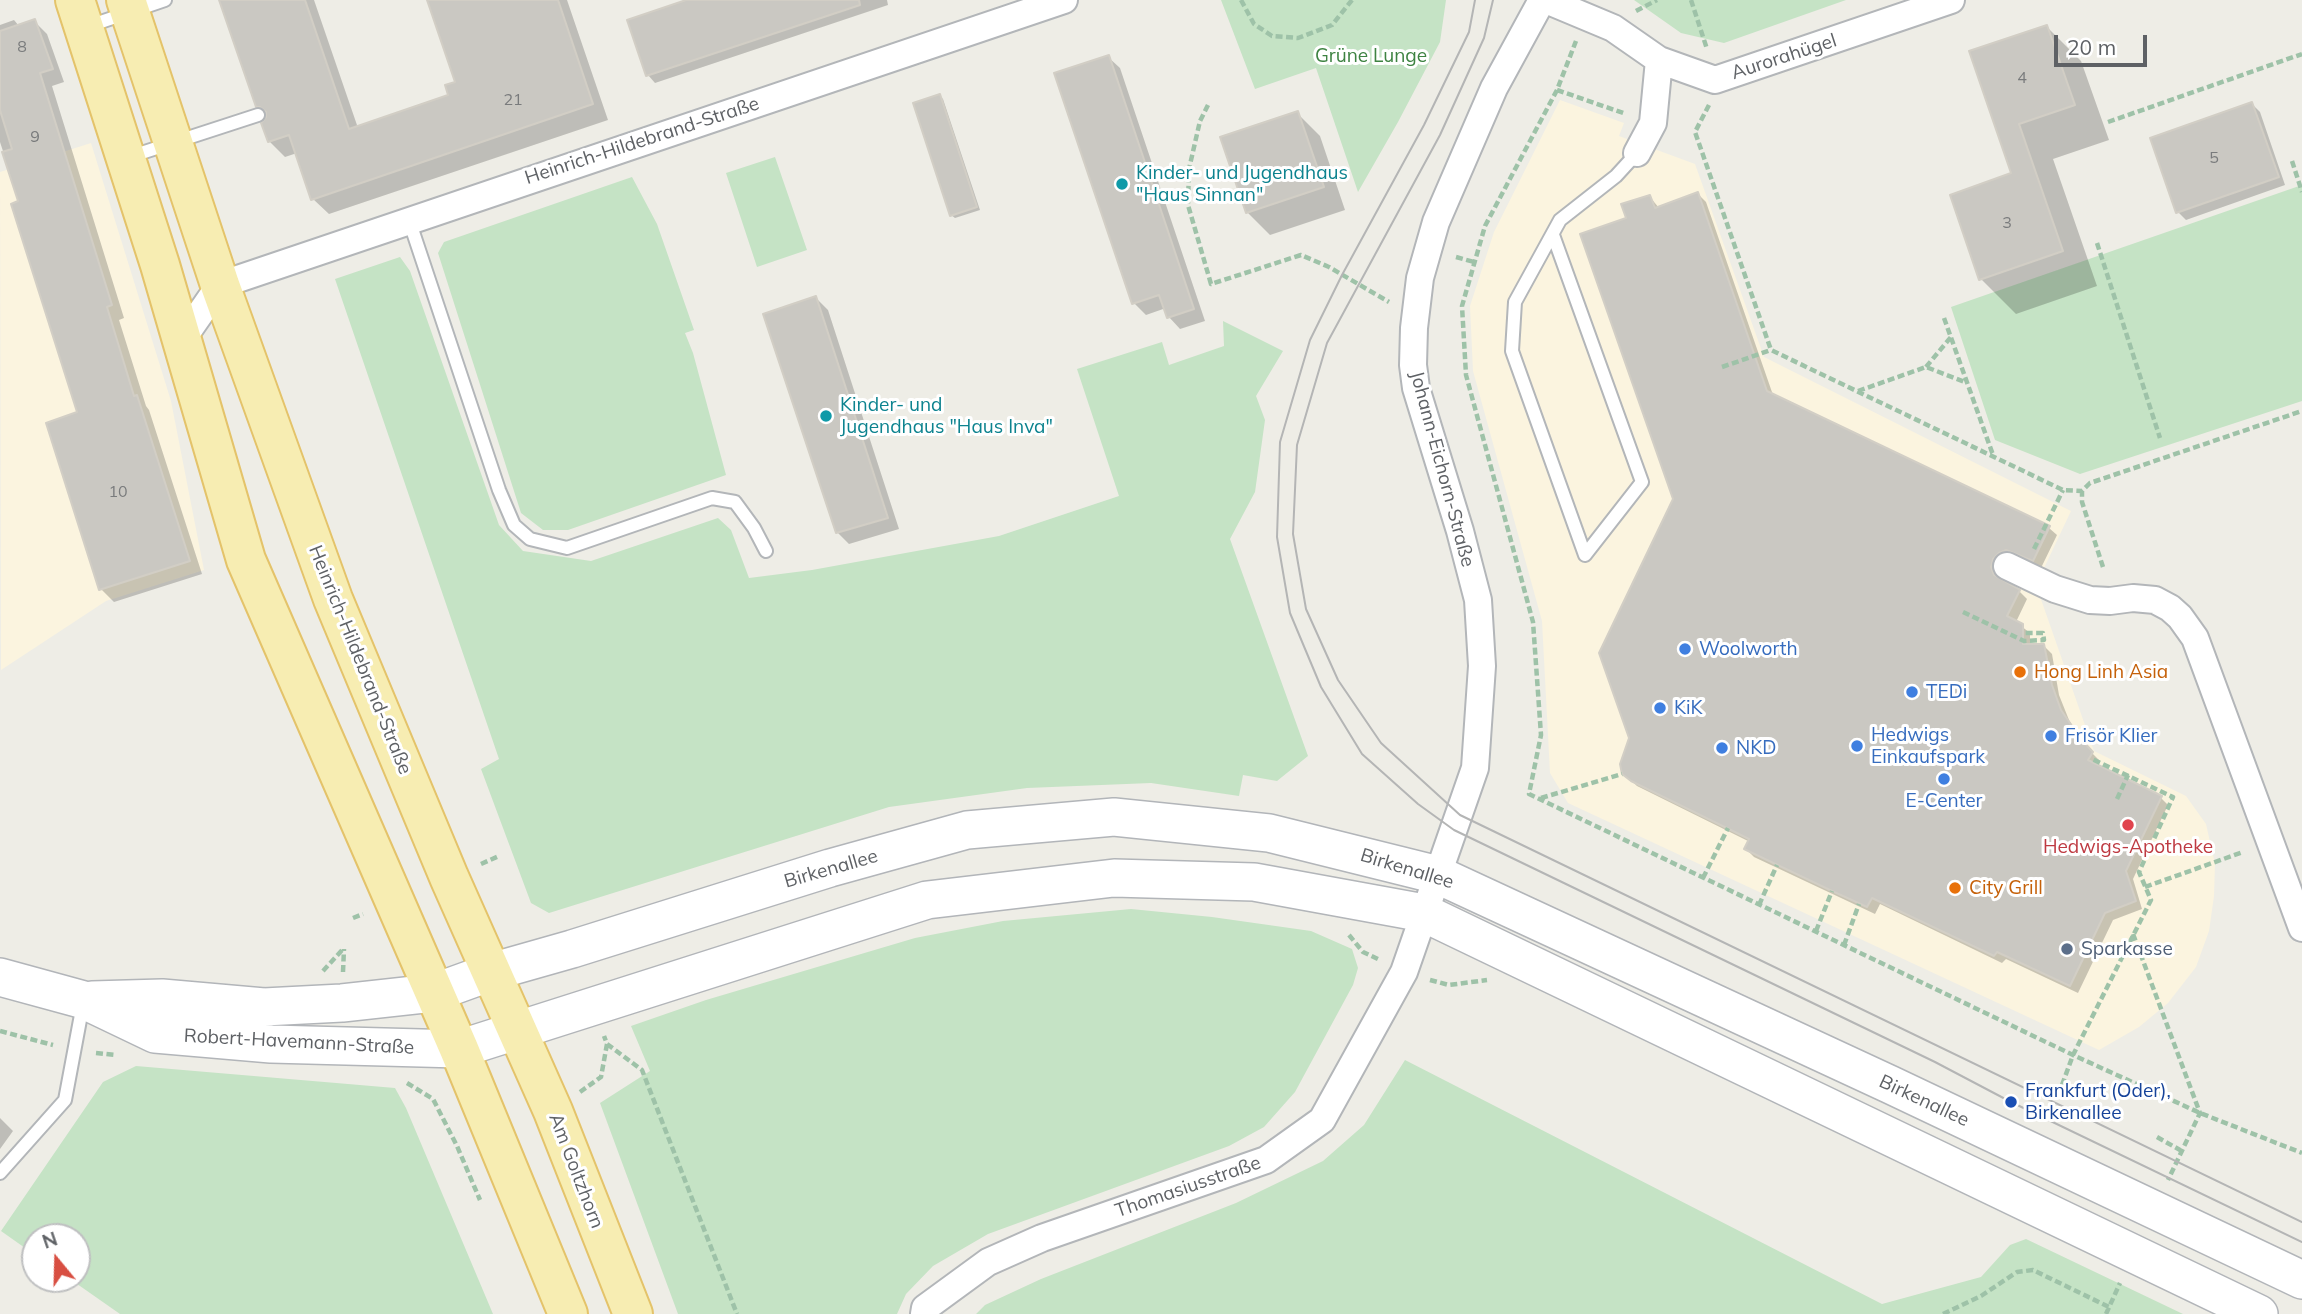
<!DOCTYPE html>
<meta charset="utf-8">
<style>
body{margin:0}
#map{position:relative;width:2302px;height:1314px;overflow:hidden;background:#eeede6;font-family:Mulish,sans-serif}
canvas{display:block}
.north{position:absolute;left:21px;top:1223px;width:70px;height:70px;box-sizing:border-box;background:#fff;border:2px solid #bfc0c1;border-radius:50%;rotate:341deg;font-size:19px;font-weight:700;line-height:28px;text-align:center;color:#5e6165}
.north::after{content:'';display:block;margin:auto;width:24px;height:32px;background:#d84f42;clip-path:polygon(50% 0,100% 100%,50% 72%,0 100%)}
.scale{position:absolute;left:2054px;top:35px;width:93px;height:32px;box-sizing:border-box;border:4px solid #5e6165;border-top:0;padding-left:9px;font-size:21px;line-height:24px;white-space:nowrap;color:#5e6165;-webkit-text-stroke:5px #fff;paint-order:stroke}
</style>
<div id="map">
<canvas width="2302" height="1314"></canvas>
<div class="north">N</div>
<div class="scale">20 m</div>
</div>
<script>
const c = document.querySelector('canvas').getContext('2d');
c.lineJoin = 'round';
function paint(path, color) { c.fillStyle = color; c.fill(path, 'evenodd'); }
const shape = rows => new Path2D(rows.map(r => 'M' + r).join(''));
function stroke(path, color, width, dash) { c.strokeStyle = color; c.lineWidth = width; c.lineCap = dash ? 'butt' : 'round'; c.setLineDash(dash || []); c.stroke(path); }
function drawText(font, color, halo, rows, align = 'center') {
  c.font = font + ' Mulish,sans-serif'; c.lineWidth = 6; c.setLineDash([]); c.textBaseline = 'middle'; c.strokeStyle = halo; c.fillStyle = color; for (const [text, x, y, turn = 0] of rows) {
    c.save(); c.translate(x, y); c.rotate((+turn || 0) * Math.PI / 180); c.textAlign = isNaN(turn) ? turn : align; if (halo) c.strokeText(text, 0, 0); c.fillText(text, 0, 0); c.restore();
  }
}
paint(shape([
 [1560,100,1624,123,1619,136,1695,164,1764,357,2071,511,2036,585,2094,751,2186,796,2206,824,2215,864,2214,896,2209,931,2196,967,2168,1003,2139,1027,2099,1050,1568,803,1550,773,1542,621,1473,371,1470,306,1494,232],
 [91,143,171,401,204,570,106,601,1,670,0,172]
]), '#fbf4df');
paint(shape([
 [1221,0,1446,0,1440,42,1398,122,1358,192,1316,68,1255,89],
 [1634,0,1846,0,1724,43,1681,33],
 [775,157,807,250,757,267,726,173],
 [632,177,657,224,694,330,685,333,693,353,726,475,568,530,543,530,521,513,438,253,444,242],
 [2302,185,2302,401,2080,474,1995,440,1951,307],
 [400,257,410,271,499,525,523,551,591,561,718,518,731,530,749,578,812,570,999,536,1119,496,1077,369,1162,342,1169,365,1224,346,1223,321,1283,351,1256,396,1265,420,1255,492,1230,539,1308,756,1277,781,1243,775,1239,796,1151,783,1027,788,889,807,549,913,531,903,481,769,499,759,335,279],
 [1131,909,1212,917,1311,931,1352,949,1358,968,1353,985,1295,1092,1264,1127,1229,1146,988,1234,933,1266,906,1294,897,1314,678,1314,600,1103,650,1071,631,1026,706,1000,915,938,1003,921],
 [1405,1060,1882,1304,1981,1277,2010,1245,2026,1239,2183,1314,976,1314,985,1305,1041,1279,1236,1203,1323,1161,1364,1125],
 [136,1066,395,1088,406,1108,493,1314,120,1314,70,1279,77,1279,77,1237,35,1237,35,1255,1,1231,103,1082]
]), '#c5e3c5');
paint(shape([
 [221,0,314,0,358,128,450,96,458,83,429,0,567,0,608,120,329,214,313,199,297,153,285,157,269,141,269,117,257,106],
 [691,0,887,0,888,5,655,83,648,75],
 [14,20,19,26,34,21,47,34,64,82,52,86,124,318,119,320,146,406,149,410,202,574,114,602,101,589,80,413,20,203,0,142,0,25],
 [2047,27,2081,61,2109,140,2053,159,2097,286,2016,314,1981,279,2014,175,1972,52],
 [1108,57,1120,68,1205,321,1180,329,1169,317,1166,308,1146,315,1134,303],
 [940,96,943,99,980,210,955,218,951,215],
 [2252,104,2260,112,2285,185,2186,220,2178,212],
 [1297,113,1320,136,1345,210,1270,235,1247,212],
 [1698,194,1706,202,1773,395,2049,528,2057,535,2041,568,2015,557,2000,567,1998,575,2000,581,2019,591,2027,599,2016,622,2030,633,2030,646,2044,646,2052,654,2059,695,2069,720,2088,749,2100,761,2097,765,2160,797,2168,805,2133,879,2142,909,2113,920,2078,993,2006,959,2002,963,1880,904,1875,914,1754,857,1746,849,1750,842,1637,786,1624,773,1675,499,1628,219,1650,197,1659,208],
 [816,298,828,310,899,529,849,544,837,532],
 [0,1118,13,1131,0,1149]
]), '#0003');
const building = shape([
 [219,0,305,0,349,129,448,95,445,85,455,82,427,0,558,0,593,104,311,200,289,135,268,142,261,123,266,117,266,112,260,107,256,107,219,0],
 [686,0,859,0,860,5,646,76,627,20,686,0],
 [35,19,53,69,40,73,112,305,107,307,134,396,137,395,190,561,99,590,46,423,77,412,11,204,18,201,2,152,12,149,0,110,0,31,35,19],
 [2047,25,2075,105,2019,124,2063,251,1979,280,1950,195,2011,173,1969,51,2047,25],
 [1109,55,1194,309,1167,318,1159,295,1132,304,1054,73,1109,55],
 [940,94,977,207,950,216,913,103,940,94],
 [2252,102,2279,177,2176,213,2150,138,2252,102],
 [1298,111,1324,187,1246,213,1220,137,1298,111],
 [1698,192,1767,391,2050,526,2033,561,2006,550,1999,553,1993,559,1991,567,1994,575,2020,590,2007,616,2023,624,2023,644,2044,644,2052,685,2061,710,2081,739,2093,752,2088,760,2162,796,2126,871,2136,901,2105,913,2070,986,1997,952,1994,956,1872,898,1867,907,1832,891,1744,849,1749,839,1631,781,1622,774,1620,764,1629,738,1599,653,1673,499,1580,234,1626,218,1621,204,1650,195,1655,208,1698,192],
 [816,296,888,518,836,533,763,314,816,296]
]);
paint(building, '#cac8c2');
stroke(building, '#d2cec5', 2);
const lane = shape([
 [89,26,165,0],
 [129,157,258,115],
 [409,220,499,490,514,525,530,539,567,548,712,498,735,502,754,528,766,551],
 [1553,235,1642,482,1585,555,1512,351,1515,302,1560,220,1616,176,1637,153],
 [0,1173,65,1100,83,1004]
]);
const street = shape([
 [1546,0,1613,28,1659,60,1715,80,1951,0],
 [1637,153,1653,123,1659,60],
 [181,341,220,285,1064,0],
 [2007,566,2055,589,2090,600,2110,601,2133,598,2155,600,2170,608,2180,617,2195,638,2302,928],
 [924,1314,925,1308,988,1262,1042,1238,1266,1160,1322,1120,1404,972,1475,768,1482,666,1478,600,1460,531,1416,388,1413,365,1414,328,1420,278,1436,222,1494,88,1542,0]
]);
const secondary = shape([
 [0,977,84,1000,155,1034,271,1044,459,1049,927,900,1114,878,1254,882,1424,913,2259,1314],
 [92,1000,162,998,264,1007,342,1003,433,993,491,972,572,949,830,868,967,830,1114,817,1269,833,1438,875,1891,1085,2302,1280]
]);
const primary = shape([
 [75,0,160,265,246,560,459,1049,568,1314],
 [126,0,220,285,333,599,449,877,553,1111,633,1314]
]);
stroke(lane, '#b3b6b9', 16);
stroke(street, '#b3b6b9', 30);
stroke(secondary, '#b2b5b9', 40);
stroke(primary, '#e4c36a', 42);
stroke(shape([
 [1241,0,1254,24,1272,36,1298,38,1332,25,1352,0],
 [1691,0,1707,49],
 [1636,11,1657,0],
 [1576,41,1557,90,1485,226,1462,306,1466,375,1533,622,1541,735,1529,794,2073,1055,2200,1113,2302,1153],
 [1557,90,1626,114],
 [1208,105,1200,121,1189,169,1188,205,1211,284,1301,255,1329,267,1389,302],
 [1709,105,1695,132,1771,350,2063,490,2082,491],
 [2108,122,2302,54],
 [2292,161,2302,192],
 [2097,243,2160,438],
 [1456,257,1474,262],
 [1944,318,1993,455],
 [1722,367,1771,350],
 [1926,367,1951,337],
 [1858,391,1926,367,1965,382],
 [2034,549,2063,490],
 [2103,567,2082,502,2082,491,2090,483,2302,411],
 [1963,612,2024,641,2044,640,2043,633,2024,633],
 [1541,798,1622,774],
 [2117,799,2128,775],
 [481,864,499,856],
 [1703,878,1728,828],
 [2145,887,2243,852],
 [1759,905,1777,865],
 [353,918,363,914],
 [1816,931,1832,891],
 [2133,934,2200,1113,2168,1180],
 [1349,935,1363,952,1380,960],
 [1844,945,1859,904],
 [323,971,344,948],
 [343,972,344,949],
 [1430,980,1449,985,1487,980],
 [0,1031,53,1045],
 [607,1044,642,1070,737,1314],
 [96,1053,115,1055],
 [407,1083,433,1099,457,1146,480,1200],
 [2062,1085,2073,1055,2151,900,2139,872,2173,797,2092,759],
 [580,1092,601,1077,607,1044,604,1036],
 [2157,1137,2180,1150],
 [1943,1314,1981,1296,2017,1272,2033,1270,2109,1307],
 [2106,1314,2120,1283]
]), '#9ec2a8', 4.5, [7, 3.5]);
stroke(lane, '#fff', 12);
stroke(street, '#fff', 26);
stroke(secondary, '#fff', 37);
stroke(primary, '#f7edb2', 38);
stroke(shape([
 [1475,0,1469,32,1424,125,1342,275,1310,340,1280,442,1277,537,1290,613,1321,687,1362,754,1418,804,1454,830,1935,1062,2011,1102,2302,1242],
 [1493,0,1484,38,1440,135,1327,343,1297,445,1293,534,1306,609,1338,680,1381,743,1460,815,2302,1222]
]), '#b4b5b5', 2);
for (const [x, y, r, color] of [
 [1122,184,7,"#0f9aa8"],
 [826,416,7,"#0f9aa8"],
 [1685,649,7,"#3f7fe0"],
 [2020,672,7,"#e8710a"],
 [1912,692,7,"#3f7fe0"],
 [1660,708,7,"#3f7fe0"],
 [2051,736,7,"#3f7fe0"],
 [1857,746,7,"#3f7fe0"],
 [1722,748,7,"#3f7fe0"],
 [1944,779,7,"#3f7fe0"],
 [2128,825,7,"#e0444e"],
 [1955,888,7,"#e8710a"],
 [2067,949,7,"#5c6f8a"],
 [2011,1102,7,"#1a4fb4"]
]) { const dot = new Path2D(); dot.arc(x, y, r, 0, 2 * Math.PI); c.fillStyle = color; c.fill(dot); stroke(dot, '#fff', 2.5); }
drawText('16px', '#797b7c', null, [
 ["8",22,47],
 ["4",2022,78],
 ["21",513,100],
 ["9",35,137],
 ["5",2214,158],
 ["3",2007,223],
 ["10",118,492]
]);
drawText('19px', '#3e8342', '#fff', [
 ["Grüne Lunge",1371,56]
]);
drawText('19px', '#5e6165', '#fff', [
 ["Aurorahügel",1784,57,-18],
 ["Heinrich-Hildebrand-Straße",642,141,-18],
 ["Johann-Eichorn-Straße",1442,469,75],
 ["Heinrich-Hildebrand-Straße",360,660,68],
 ["Birkenallee",831,869,-16],
 ["Birkenallee",1407,869,17],
 ["Robert-Havemann-Straße",299,1042,3],
 ["Birkenallee",1924,1101,25],
 ["Am Goltzhorn",576,1171,69],
 ["Thomasiusstraße",1188,1187,-19]
]);
drawText('19px', '#0d838f', '#fff', [
 ["Kinder- und Jugendhaus",1136,173],
 ["\"Haus Sinnan\"",1136,195],
 ["Kinder- und",840,405],
 ["Jugendhaus \"Haus Inva\"",840,427]
], 'left');
drawText('19px', '#366cbe', '#fff', [
 ["Woolworth",1699,649],
 ["TEDi",1926,692],
 ["KiK",1674,708],
 ["Hedwigs",1871,735],
 ["Einkaufspark",1871,757],
 ["Frisör Klier",2065,736],
 ["NKD",1736,748],
 ["E-Center",1944,801,"center"]
], 'left');
drawText('19px', '#c56008', '#fff', [
 ["Hong Linh Asia",2034,672],
 ["City Grill",1969,888]
], 'left');
drawText('19px', '#be3a42', '#fff', [
 ["Hedwigs-Apotheke",2128,847]
]);
drawText('19px', '#4e5e75', '#fff', [
 ["Sparkasse",2081,949]
], 'left');
drawText('19px', '#164399', '#fff', [
 ["Frankfurt (Oder),",2025,1091],
 ["Birkenallee",2025,1113]
], 'left');
</script>
